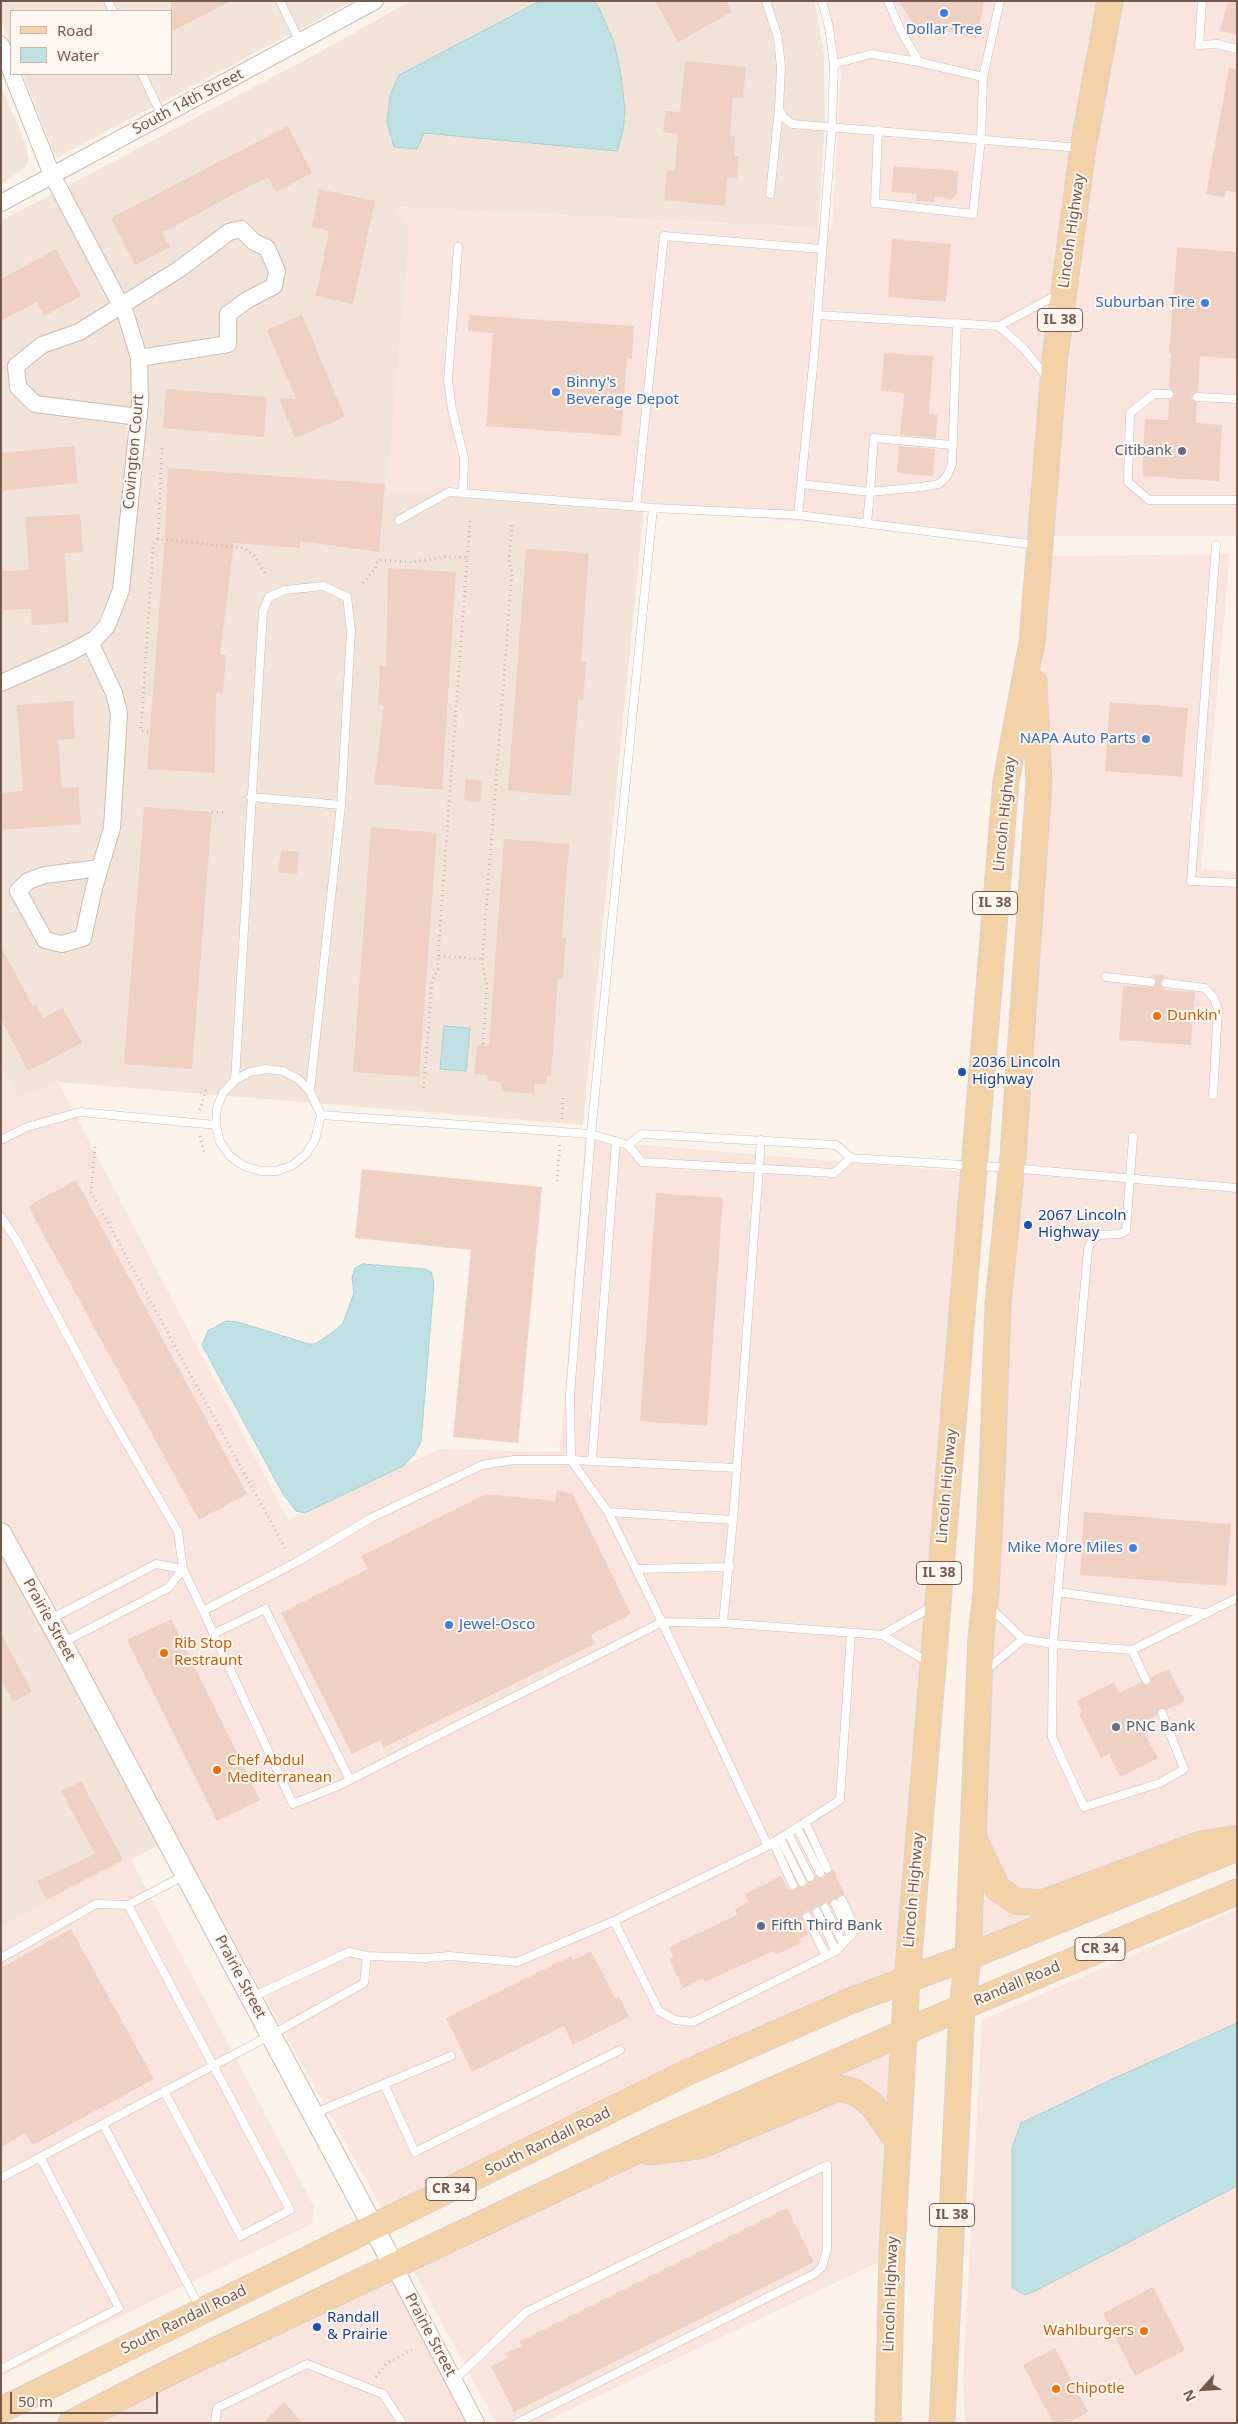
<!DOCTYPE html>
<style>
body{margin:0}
#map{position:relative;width:1238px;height:2424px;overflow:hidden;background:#fbf3e9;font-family:"Noto Sans",sans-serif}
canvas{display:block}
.frame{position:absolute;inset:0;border:2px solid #74594e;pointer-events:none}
.legend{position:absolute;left:10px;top:10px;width:162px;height:65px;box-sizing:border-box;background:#fef7f0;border:1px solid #c7b8af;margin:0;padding:6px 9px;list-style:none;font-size:15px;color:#74594e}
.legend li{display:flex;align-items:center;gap:10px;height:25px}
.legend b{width:25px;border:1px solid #c7b8af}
.north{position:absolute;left:1178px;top:2364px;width:50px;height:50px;-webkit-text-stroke:4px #fef7f0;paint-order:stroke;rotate:244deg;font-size:14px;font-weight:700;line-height:20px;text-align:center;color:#74594e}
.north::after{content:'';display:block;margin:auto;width:18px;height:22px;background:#74594e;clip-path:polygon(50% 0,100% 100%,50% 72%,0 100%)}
.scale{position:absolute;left:10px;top:2392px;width:148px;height:22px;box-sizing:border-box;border:2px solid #74594e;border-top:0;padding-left:6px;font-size:15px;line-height:18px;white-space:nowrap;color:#74594e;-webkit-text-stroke:4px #fef7f0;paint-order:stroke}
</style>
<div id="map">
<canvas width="1238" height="2424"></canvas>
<div class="frame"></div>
<ul class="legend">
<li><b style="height:6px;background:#f4d2a7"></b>Road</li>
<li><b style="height:14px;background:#bfe1e4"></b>Water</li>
</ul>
<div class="north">N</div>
<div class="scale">50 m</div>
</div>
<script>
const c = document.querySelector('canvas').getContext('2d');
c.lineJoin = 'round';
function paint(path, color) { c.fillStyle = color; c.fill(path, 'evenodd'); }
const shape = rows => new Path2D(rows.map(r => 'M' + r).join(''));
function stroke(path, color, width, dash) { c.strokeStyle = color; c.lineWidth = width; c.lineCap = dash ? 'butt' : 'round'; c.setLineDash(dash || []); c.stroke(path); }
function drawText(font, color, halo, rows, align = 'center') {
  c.font = font + ' "Noto Sans",sans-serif'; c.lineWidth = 4; c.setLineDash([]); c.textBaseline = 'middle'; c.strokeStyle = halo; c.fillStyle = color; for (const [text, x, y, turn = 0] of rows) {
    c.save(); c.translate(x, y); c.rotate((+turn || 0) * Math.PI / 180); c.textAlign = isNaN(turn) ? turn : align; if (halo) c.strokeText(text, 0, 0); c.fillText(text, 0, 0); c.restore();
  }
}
paint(shape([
 [1,1,353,1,56,158,23,74,171,74,171,11,11,11,11,45,1,20],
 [411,1,814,1,824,53,825,122,818,228,397,207,410,232,387,490,644,509,583,1125,58,1082,19,1099,1,1066,1,221,318,53],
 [1,87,25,142,29,160,25,168,1,184],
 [1,1552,161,1844,1,1927]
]), '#f2e4d8');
paint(shape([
 [828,1,1101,1,1033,539,387,490,410,232,397,207,832,229,841,71],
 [1118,1,1237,1,1237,536,1052,536,1091,152],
 [1230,554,1201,869,1237,872,1237,1839,977,1941,989,1648,1049,556],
 [1,1066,19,1099,58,1082,288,1520,440,1449,560,1452,585,1140,965,1172,939,1490,895,1973,384,2212,1,1521],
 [131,1859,314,2207,312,2224,164,2295,1,2377,1,1927],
 [1237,1910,1237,2423,965,2423,963,2379,982,2020],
 [899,2041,887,2258,542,2423,496,2423,409,2262],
 [393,2270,469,2423,82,2423]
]), '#fae5de');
const water = shape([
 [540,1,594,1,599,8,614,42,621,75,625,110,623,131,617,151,424,133,417,149,394,147,387,122,390,96,399,75,540,1],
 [444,1026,470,1028,466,1071,440,1069,444,1026],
 [363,1264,425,1269,431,1272,434,1282,421,1442,414,1455,403,1466,305,1513,296,1511,283,1494,202,1345,208,1331,226,1321,238,1322,309,1344,315,1344,333,1332,343,1323,354,1293,352,1277,355,1268,363,1264],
 [1237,2023,1237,2186,1037,2290,1025,2295,1012,2288,1012,2148,1021,2123,1117,2077,1237,2023]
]);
paint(water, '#bfe1e4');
stroke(water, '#a6d1d5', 1);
paint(shape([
 [171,1,231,1,171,32],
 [655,1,726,1,732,12,678,42],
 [899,1,984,1,977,38,913,24],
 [1228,1,1237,1,1237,35,1220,31],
 [685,61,746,67,743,98,733,97,730,136,735,137,734,156,739,156,737,178,727,177,725,206,664,200,667,170,675,171,678,134,663,132,666,111,680,112],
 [1229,68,1237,69,1237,193,1226,190,1224,197,1206,194],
 [288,126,312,173,276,192,268,177,227,198,162,233,170,247,135,265,111,218],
 [894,166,958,171,957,195,954,196,953,199,935,197,934,202,916,201,917,194,891,192],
 [319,189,375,201,353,304,316,296,329,231,312,227],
 [892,239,951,244,946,302,888,297],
 [1177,247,1237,252,1237,359,1200,356,1198,391,1191,396,1192,400,1197,403,1196,423,1222,425,1219,481,1142,476,1145,419,1168,420,1169,400,1175,394,1169,388,1171,353,1169,353],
 [56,249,81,296,44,316,37,302,1,321,1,279],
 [302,315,345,417,295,438,279,398,296,399,267,330],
 [469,315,634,326,632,359,627,358,621,436,486,426,493,333,468,331],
 [884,353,933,356,929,414,938,415,936,438,900,435,904,394,881,390],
 [166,389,267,397,264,437,163,428],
 [74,446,78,483,1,491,1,453],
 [899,446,935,449,933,476,897,473],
 [168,468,385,484,379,552,300,541,300,548,234,543,220,655,226,655,223,694,216,693,215,773,147,769,165,536],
 [80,514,83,552,65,553,69,623,32,625,31,609,1,610,1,571,29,570,25,517],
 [526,549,589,553,581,662,586,662,583,700,578,700,571,796,508,791],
 [388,568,456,572,442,790,374,784,384,705,378,704,380,665,386,666],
 [73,701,75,739,58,740,62,788,78,787,81,824,1,830,1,793,23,791,17,705],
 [1110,702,1188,708,1182,777,1105,771],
 [466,779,482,781,480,802,464,800],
 [144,807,212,812,192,1069,124,1064],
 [371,827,437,833,419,1077,353,1072],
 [504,839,569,844,562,937,566,937,563,979,558,979,551,1076,547,1076,546,1084,535,1084,534,1094,501,1091,502,1082,487,1081,488,1075,474,1074,477,1045,489,1046],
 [281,850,299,852,297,874,278,872],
 [1,947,33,1006,36,1004,43,1018,63,1008,82,1043,28,1071,1,1019],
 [1151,974,1166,975,1160,983,1165,990,1195,992,1191,1045,1119,1040,1123,986,1154,987,1156,980],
 [362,1169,542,1187,518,1443,453,1437,471,1250,355,1238],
 [76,1180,247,1494,199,1520,28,1206],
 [656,1193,723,1198,707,1426,640,1421],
 [557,1491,572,1493,631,1614,591,1635,595,1644,383,1748,380,1740,352,1754,281,1613,368,1569,361,1556,486,1494,555,1501],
 [1084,1512,1231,1524,1226,1586,1080,1575],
 [171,1619,260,1800,217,1821,127,1640],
 [1,1633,32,1692,13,1702,1,1679],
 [1168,1669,1185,1701,1167,1710,1160,1708,1157,1715,1143,1722,1149,1732,1145,1734,1158,1758,1120,1777,1109,1754,1101,1758,1079,1714,1082,1712,1077,1701,1114,1682,1119,1693,1141,1682,1148,1685,1151,1683,1151,1677],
 [81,1781,123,1860,46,1900,37,1881,95,1854,61,1791],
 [833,1869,845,1895,840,1895,837,1899,832,1899,830,1905,825,1902,820,1907,814,1907,812,1914,808,1911,803,1913,802,1919,809,1934,799,1939,801,1943,776,1955,774,1951,751,1961,705,1982,703,1978,683,1988,669,1959,673,1957,669,1947,737,1915,735,1909,748,1902,745,1894,781,1876,787,1888,793,1891,798,1886,805,1887,808,1882,813,1882,815,1876,823,1878],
 [71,1929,154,2079,33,2145,25,2133,1,2147,1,1968],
 [591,1951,615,1998,619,1996,629,2017,573,2045,564,2026,472,2072,446,2018,571,1956,573,1960],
 [787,2208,814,2262,514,2412,491,2366,508,2358,506,2353,522,2346,519,2342],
 [1153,2287,1185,2350,1135,2376,1103,2313],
 [1055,2348,1088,2412,1068,2423,1053,2423,1023,2365],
 [284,2402,302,2423,263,2423]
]), '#efd1c3');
const service = shape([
 [108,1,113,11],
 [280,1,300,42],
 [766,1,778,38,781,67,779,109,784,118,792,124,1081,148],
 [888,1,901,31,919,62],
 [1202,1,1199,45,1217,44,1237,49],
 [834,64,871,54,919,62,983,77],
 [142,74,162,116],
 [878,130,875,203,973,214,981,139,983,77,1000,1],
 [770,194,779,109],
 [458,247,448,380,452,409,464,458,463,494],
 [817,315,999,326],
 [1047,377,1024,349,999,326,1057,295],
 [1169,394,1154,394,1130,413,1128,482,1149,500,1237,500],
 [1197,397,1237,399],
 [801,484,870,492,874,438,952,445],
 [636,507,664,236,822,249],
 [653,508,591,1134,570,1395,571,1460,737,1468],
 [798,515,814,356,832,126,834,64,829,27,822,1],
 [399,520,449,492,653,508,798,515,1037,545],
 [867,523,870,492,921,487,939,484,947,476,952,464,957,323],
 [1216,545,1191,881,1237,883],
 [251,797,341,805],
 [1106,977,1151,982],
 [1166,983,1205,988,1214,998,1218,1009,1213,1095],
 [266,1069,283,1071,298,1079,310,1091,321,1115,315,1140,306,1154,293,1165,277,1171,260,1171,244,1166,230,1156,220,1142,216,1125,217,1108,223,1093,235,1080,250,1072,266,1069],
 [235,1080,263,611,269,597,285,590,323,586,347,597,351,631,341,805,310,1091],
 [321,1115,591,1134,628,1145,642,1162,834,1173,851,1158],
 [1133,1137,1126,1231,1120,1234,1099,1235,1092,1240,1088,1249,1053,1644,1052,1737,1084,1807,1160,1783,1184,1769,1162,1713],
 [1,1140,27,1127,80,1112,216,1125],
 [628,1145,642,1134,836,1145,851,1158,1011,1168,1237,1188],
 [1,1217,17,1241,106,1408,178,1532,183,1569,203,1611,293,1804,340,1785,662,1622,608,1512,571,1460,514,1460,482,1465,371,1518,297,1562,203,1611],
 [592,1461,616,1141],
 [608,1512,733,1520,723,1623],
 [733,1520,761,1140],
 [636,1569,730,1567],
 [1058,1592,1204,1613],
 [49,1620,156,1564,183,1569],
 [851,1633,840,1800,768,1846,662,1622,723,1623,882,1635],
 [213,1634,265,1609,350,1780],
 [1023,1639,1053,1644,1132,1650,1237,1598],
 [62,1643,168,1588,183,1569],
 [1132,1650,1146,1680],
 [930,1663,882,1635,933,1606],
 [985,1671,1023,1639,990,1607],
 [805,1822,827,1869],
 [797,1827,820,1873],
 [788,1833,810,1877],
 [780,1838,802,1882],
 [773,1842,793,1885],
 [768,1846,614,1921,659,2011,675,2020,693,2022,836,1951,856,1930,842,1900],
 [835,1904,851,1936],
 [825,1908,843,1943],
 [817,1912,836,1951],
 [807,1917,826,1956],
 [367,1956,425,1958,450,1956,517,1962,614,1921],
 [1,1958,96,1904,128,1905],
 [384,2084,451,2056],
 [164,2091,241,2236,290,2210,128,1905,185,1875],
 [313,2114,384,2084,415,2152,620,2050],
 [103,2124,200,2308],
 [1,2178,271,2035,364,1983,367,1956,349,1952,252,1997],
 [1,2369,119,2308,40,2157],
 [454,2380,526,2312,827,2165,827,2249,822,2267,814,2274,517,2423],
 [215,2423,217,2408,307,2364,383,2394,402,2423]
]);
const minor = shape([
 [1,45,11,71],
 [1,203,375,1],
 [139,417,35,404,18,387,16,366,42,345,79,332,178,270,229,232,241,229,254,242,267,248,277,271,274,286,247,300,228,314,228,344,139,358],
 [90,642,114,693,119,713,112,828,94,888,83,938,62,944,45,940,18,891,28,881,45,875,100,868],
 [1,683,69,653,95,639,107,626,121,590,140,403,139,358,126,315,52,175,12,74],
 [394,2266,476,2423]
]);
const tertiary = shape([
 [1,1533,62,1643,394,2266]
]);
const primary = shape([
 [975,1841,998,1889,1016,1901,1042,1903,1201,1844,1237,1838],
 [649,2152,699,2146,838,2088,855,2092,871,2104,898,2141],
 [1,2410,686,2073,850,2001,968,1957,1237,1848],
 [71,2423,172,2371,663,2138,962,2007,1237,1892],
 [888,2423,892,2250,907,1980,1006,781,1032,642,1055,358,1083,148,1110,1],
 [942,2423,962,2007,968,1957,981,1637,986,1592,992,1475,998,1304,1013,1155,1039,783,1034,682]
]);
stroke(service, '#cdbbb0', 9);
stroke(minor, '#cdbbb0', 18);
stroke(tertiary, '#cdbbb0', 22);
stroke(primary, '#d8d1cd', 27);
stroke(shape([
 [158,539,162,448],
 [363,583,376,568,378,560,412,562,445,557,468,557],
 [148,732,141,731,153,545,158,539,244,548,256,557,265,574],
 [212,812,227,813],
 [438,956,470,520],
 [483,1044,487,985,482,963,512,572,509,562,512,523],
 [424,1088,432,982,438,969,438,956,482,959],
 [200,1110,207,1087],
 [562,1119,563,1098],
 [200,1136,205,1155],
 [95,1147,91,1192,285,1548],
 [557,1181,560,1145],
 [376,2377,387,2363,412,2350]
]), '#d4b4a6', 3, [1, 4]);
stroke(service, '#fff', 8);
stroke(minor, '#fff', 16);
stroke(tertiary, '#fff', 20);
stroke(primary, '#f4d2a7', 25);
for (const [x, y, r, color] of [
 [944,13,5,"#3f7fe0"],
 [1205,303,5,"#3f7fe0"],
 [556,392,5,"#3f7fe0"],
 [1182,451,5,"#5c6f8a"],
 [1146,739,5,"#3f7fe0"],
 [1157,1016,5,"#e8710a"],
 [962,1072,5,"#1a4fb4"],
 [1028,1225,5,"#1a4fb4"],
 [1133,1548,5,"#3f7fe0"],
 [449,1625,5,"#3f7fe0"],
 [164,1653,5,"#e8710a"],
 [1116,1727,5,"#5c6f8a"],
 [217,1770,5,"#e8710a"],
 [761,1926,5,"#5c6f8a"],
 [317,2327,5,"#1a4fb4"],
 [1144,2331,5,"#e8710a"],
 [1056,2389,5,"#e8710a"]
]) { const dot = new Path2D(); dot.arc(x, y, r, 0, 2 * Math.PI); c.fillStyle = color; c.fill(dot); stroke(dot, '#fef7f0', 2); }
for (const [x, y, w] of [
 [1060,320,45],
 [995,903,45],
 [939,1573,45],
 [1100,1949,50],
 [451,2189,50],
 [952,2215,45]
]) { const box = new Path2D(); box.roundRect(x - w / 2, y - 11.5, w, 23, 4); c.fillStyle = '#fef7f0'; c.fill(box); stroke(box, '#74594e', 1); }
drawText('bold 14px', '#74594e', null, [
 ["IL 38",1060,320],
 ["IL 38",995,903],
 ["IL 38",939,1573],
 ["CR 34",1100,1949],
 ["CR 34",451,2189],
 ["IL 38",952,2215]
]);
drawText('15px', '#366cbe', '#fef7f0', [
 ["Dollar Tree",944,30,"center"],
 ["Suburban Tire",1195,303],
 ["Binny's",566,383,"left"],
 ["Beverage Depot",566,400,"left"],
 ["NAPA Auto Parts",1136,739],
 ["Mike More Miles",1123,1548],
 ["Jewel-Osco",459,1625,"left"]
], 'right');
drawText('15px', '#74594e', '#fef7f0', [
 ["South 14th Street",188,102,-28],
 ["Lincoln Highway",1072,231,-82],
 ["Covington Court",134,452,-85],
 ["Lincoln Highway",1005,814,-84],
 ["Lincoln Highway",947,1486,-85],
 ["Prairie Street",49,1620,61],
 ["Lincoln Highway",914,1890,-85],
 ["Prairie Street",240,1977,62],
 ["Randall Road",1017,1984,-23],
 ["South Randall Road",548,2142,-26],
 ["Lincoln Highway",891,2294,-88],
 ["South Randall Road",184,2320,-26],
 ["Prairie Street",430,2335,62]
]);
drawText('15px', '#4e5e75', '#fef7f0', [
 ["Citibank",1172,451,"right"],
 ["PNC Bank",1126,1727],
 ["Fifth Third Bank",771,1926]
], 'left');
drawText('15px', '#c56008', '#fef7f0', [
 ["Dunkin'",1167,1016],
 ["Rib Stop",174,1644],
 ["Restraunt",174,1661],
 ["Chef Abdul",227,1761],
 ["Mediterranean",227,1778],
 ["Wahlburgers",1134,2331,"right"],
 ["Chipotle",1066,2389]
], 'left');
drawText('15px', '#164399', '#fef7f0', [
 ["2036 Lincoln",972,1063],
 ["Highway",972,1080],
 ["2067 Lincoln",1038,1216],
 ["Highway",1038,1233],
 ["Randall",327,2318],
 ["& Prairie",327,2335]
], 'left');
</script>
